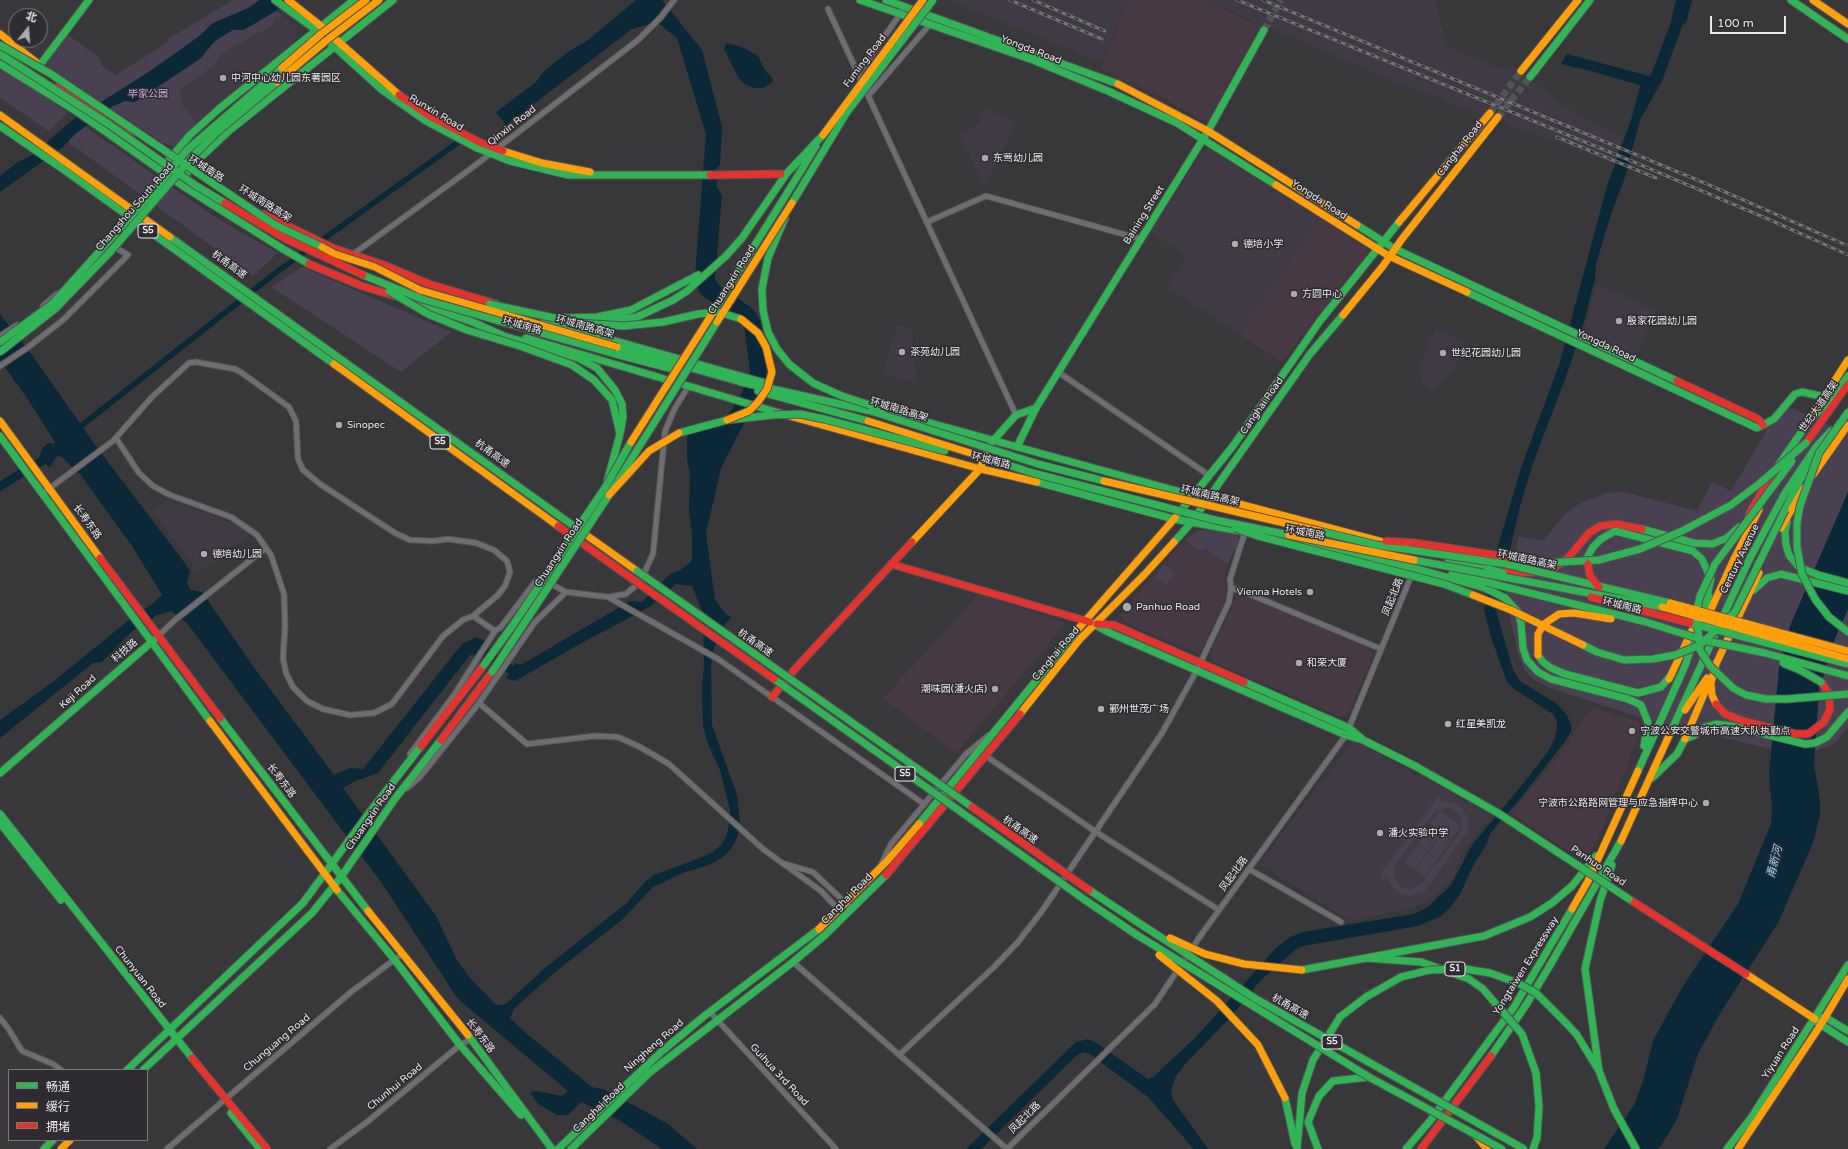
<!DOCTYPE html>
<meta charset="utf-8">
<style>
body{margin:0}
#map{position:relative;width:1848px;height:1149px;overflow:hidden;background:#383739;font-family:"Varela Round","Noto Sans SC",sans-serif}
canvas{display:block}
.legend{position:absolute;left:8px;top:1069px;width:140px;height:72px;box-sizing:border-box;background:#2e2c30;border:1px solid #79777b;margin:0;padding:5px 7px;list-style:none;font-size:12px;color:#eae8eb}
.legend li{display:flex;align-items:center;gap:8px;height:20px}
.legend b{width:20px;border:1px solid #79777b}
.north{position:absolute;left:8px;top:8px;width:40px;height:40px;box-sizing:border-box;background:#2e2c30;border:1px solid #79777b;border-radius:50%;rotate:17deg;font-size:11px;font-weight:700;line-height:16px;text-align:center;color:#eae8eb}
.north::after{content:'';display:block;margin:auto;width:14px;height:18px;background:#acaaad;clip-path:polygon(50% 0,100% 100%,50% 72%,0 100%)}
.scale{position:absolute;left:1710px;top:16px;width:76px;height:18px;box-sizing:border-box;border:2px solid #eae8eb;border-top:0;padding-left:5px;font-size:12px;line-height:14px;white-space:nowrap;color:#eae8eb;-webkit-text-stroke:3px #2e2c30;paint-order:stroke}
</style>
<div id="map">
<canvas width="1848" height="1149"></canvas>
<ul class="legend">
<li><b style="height:5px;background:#30b455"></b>畅通</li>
<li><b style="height:5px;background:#ff9f0a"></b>缓行</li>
<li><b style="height:5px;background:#e5322d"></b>拥堵</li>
</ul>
<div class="north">北</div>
<div class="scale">100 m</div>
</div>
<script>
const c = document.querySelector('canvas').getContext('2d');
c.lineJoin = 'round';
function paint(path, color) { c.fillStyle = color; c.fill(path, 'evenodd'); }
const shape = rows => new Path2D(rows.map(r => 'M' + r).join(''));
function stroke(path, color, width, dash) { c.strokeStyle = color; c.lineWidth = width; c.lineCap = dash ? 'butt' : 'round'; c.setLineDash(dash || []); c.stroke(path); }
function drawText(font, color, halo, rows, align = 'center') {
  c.font = font + ' "Varela Round","Noto Sans SC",sans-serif'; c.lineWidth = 3; c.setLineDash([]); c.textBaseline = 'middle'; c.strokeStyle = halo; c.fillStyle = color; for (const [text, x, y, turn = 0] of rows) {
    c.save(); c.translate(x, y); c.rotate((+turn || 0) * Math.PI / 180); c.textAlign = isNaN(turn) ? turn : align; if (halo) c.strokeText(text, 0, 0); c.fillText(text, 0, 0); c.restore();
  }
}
paint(shape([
 [1128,0,1204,0,1260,26,1207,123,1163,98,1101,69],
 [1320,218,1370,250,1282,362,1239,334],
 [1183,542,1185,542,1195,551,1203,552,1206,549,1227,565,1224,578,1227,596,1225,601,1202,650,1198,653,1125,623,1121,616,1123,609],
 [979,594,1066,623,956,753,883,698],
 [1238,595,1243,595,1365,646,1370,650,1373,656,1349,713,1341,717,1214,662,1210,653],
 [1593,708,1638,721,1642,727,1598,839,1584,862,1511,813,1569,743,1576,729,1587,713]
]), '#473943');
paint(shape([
 [949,0,1127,0,1102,63],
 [1205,0,1435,0,1446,45,1498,68,1512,66,1572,111,1622,136,1614,164,1395,82],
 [283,16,295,25,297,34,291,46,196,122,183,106,180,89,212,68,223,53,271,26,275,18],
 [986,109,1016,123,987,184,983,184,959,133,978,124],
 [1206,147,1320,218,1239,334,1167,287,1186,256,1150,232],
 [1597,284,1656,311,1636,357,1584,331],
 [897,325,912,330,917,383,883,373],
 [1436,328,1465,342,1455,370,1433,390,1425,388,1419,374,1419,364],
 [167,500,200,511,241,527,249,535,198,572,153,512],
 [1353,740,1492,815,1463,851,1454,875,1437,895,1416,907,1351,921,1259,864]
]), '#3f3a43');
paint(shape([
 [233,0,262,0,283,16,275,18,271,26,223,53,212,68,180,89,183,106,196,122,176,146,168,145,161,142,47,66,47,62,67,34,100,58,101,65,115,75,167,43,168,39],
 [0,68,68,112,49,131,0,98],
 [84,126,218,219,278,253,253,276,68,142],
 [302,267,451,332,401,372,271,287],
 [1788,406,1848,433,1848,492,1790,626,1779,669,1771,749,1642,718,1550,688,1536,681,1525,671,1519,658,1509,614,1500,606,1505,594,1519,536,1543,541,1565,514,1579,504,1607,493,1624,492,1697,511,1712,482,1731,491,1768,428],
 [1213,529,1236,535,1240,540,1227,565,1206,549,1203,551,1196,551,1185,540,1198,531],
 [1164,565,1175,573,1166,585,1155,576],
 [1848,609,1848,727,1834,744,1815,751,1819,690,1833,643],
 [1438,797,1443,800,1442,802,1452,802,1462,807,1468,819,1468,831,1425,891,1410,896,1400,894,1391,886,1387,877,1384,880,1379,876],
 [1445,808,1452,809,1460,815,1462,825,1460,833,1421,884,1412,889,1401,887,1394,877,1395,865,1434,813],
 [1440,810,1461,826,1452,839,1430,823],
 [1431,827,1441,834,1428,851,1418,844],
 [1442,835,1451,841,1438,859,1429,852],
 [1418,845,1427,852,1414,869,1405,862],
 [1428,852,1438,859,1425,877,1415,870]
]), '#494052');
paint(shape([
 [259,0,294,0,244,30,233,30,215,41,200,59,135,102,125,101,111,107,74,135,63,147,0,192,0,176,18,162,34,154,71,121,150,71,198,37,213,23,248,8],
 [636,0,662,0,702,50,722,127,720,165,716,169,717,188,722,195,715,279,720,286,753,309,759,318,765,341,767,359,766,377,762,388,721,468,706,533,715,600,725,613,731,617,723,627,713,650,711,664,712,725,737,795,740,823,737,838,731,849,723,857,711,864,683,873,653,887,623,919,560,968,520,1003,514,1009,510,1018,527,1034,592,1087,605,1090,668,1124,697,1149,662,1149,619,1120,581,1102,568,1115,557,1115,538,1104,532,1096,531,1092,537,1091,562,1096,568,1091,458,999,381,882,187,623,171,611,157,615,144,626,132,631,102,662,93,663,0,738,0,720,54,681,135,615,151,605,162,595,132,546,80,474,62,457,57,456,50,467,45,464,0,491,0,481,39,458,43,446,45,447,48,443,54,444,55,442,27,398,0,361,0,314,32,355,98,449,181,558,190,571,187,582,190,590,202,592,253,666,334,775,350,768,363,769,462,644,476,637,486,641,478,655,470,655,378,773,355,781,343,788,436,916,458,962,472,980,496,1005,502,1005,507,1003,545,968,628,902,644,883,654,875,700,858,713,852,721,845,726,837,729,825,730,810,720,770,708,744,703,726,702,689,704,664,703,613,692,586,676,584,651,606,578,645,515,681,506,678,515,663,521,665,630,601,642,602,670,574,680,570,690,563,692,560,692,535,689,511,690,473,687,460,687,438,689,432,727,417,742,393,750,372,745,331,742,322,704,297,699,292,695,275,706,134,677,38,657,22,632,29,506,125,496,112,536,82,545,70,568,52,588,40],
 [1676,0,1692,0,1686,23,1683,24,1662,81,1640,120,1625,177,1611,214,1596,264,1595,278,1584,322,1568,371,1532,466,1520,506,1496,611,1513,670,1520,681,1557,704,1567,715,1571,725,1571,731,1566,740,1519,800,1491,832,1486,845,1474,864,1460,894,1451,907,1441,916,1418,926,1303,946,1295,950,1260,981,1228,1020,1187,1062,1176,1076,1173,1084,1171,1093,1173,1100,1208,1149,1194,1149,1148,1097,1090,1054,1083,1052,1076,1056,981,1149,966,1149,1076,1042,1088,1039,1095,1042,1148,1079,1153,1077,1196,1037,1276,948,1290,937,1303,932,1414,914,1428,907,1451,885,1472,845,1523,784,1547,753,1554,741,1557,729,1557,722,1553,714,1514,689,1507,682,1491,637,1484,610,1498,546,1522,465,1560,362,1607,186,1631,120,1640,87,1639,85,1591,71,1561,64,1567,54,1649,76,1651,75,1671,22],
 [726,43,742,47,758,56,765,70,773,79,772,83,763,88,754,88,745,84,739,79,724,49],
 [1848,492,1848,609,1833,643,1819,690,1814,764,1820,802,1820,815,1813,843,1778,923,1719,1015,1698,1054,1677,1119,1659,1149,1604,1149,1634,1105,1643,1081,1653,1041,1669,1011,1685,983,1738,904,1771,824,1772,808,1769,775,1779,669,1790,626]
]), '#0a2837');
stroke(shape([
 [318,243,464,138],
 [76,430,278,271,309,249]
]), '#0a2837', 5.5);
stroke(shape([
 [474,645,516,673,522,670]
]), '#0a2837', 9);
stroke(shape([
 [1264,30,1281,0],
 [1490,113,1521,71],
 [1498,117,1530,77]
]), '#535254', 7, [7, 3.5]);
const street = shape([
 [828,9,1016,415],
 [859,73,905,7],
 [869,95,931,23],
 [927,222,986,196,1141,239],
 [352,255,469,170,638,40,661,17,674,0],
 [43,306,57,294],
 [0,336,17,325],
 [0,366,27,348,63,320,128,255,113,246],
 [1058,372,1210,476],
 [116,438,139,473,153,486,170,495,231,517,257,535,271,555,284,594,285,626,283,658,286,673,293,687,307,701,323,709,350,715,374,713,392,704,443,636,463,620,473,616,495,631,501,627,535,582,542,579,566,592,608,597,626,594,640,582,653,554,665,431,675,408,688,387],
 [42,494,113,441,152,397,189,363,196,362,235,369,242,373,289,407,296,421,298,459,303,470,320,484,395,533,410,540,433,541,448,539,476,543,494,550,507,561,510,572,505,586,498,595,473,616],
 [1231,588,1242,591,1381,649],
 [608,597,718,659,924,804],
 [158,636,175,620,266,548],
 [479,703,527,744,595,736,618,737,640,747,669,764,763,849,821,891,840,911],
 [410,754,454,695,495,631],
 [986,756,1096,832,1219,910],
 [407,788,420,777,479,703,535,622,566,592],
 [785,864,813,872,852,909],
 [881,865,891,844,966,754,989,735],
 [1249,869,1341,922],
 [793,962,1007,1149],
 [710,1012,836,1149],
 [0,1018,8,1028,22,1051,53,1064,61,1070],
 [899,1055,994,967,1018,942,1042,911,1162,733,1197,670,1229,602,1231,588,1230,579,1245,532],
 [167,1149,351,992,402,954],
 [330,1149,367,1122,460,1045,471,1039],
 [1007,1149,1155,1004,1201,935,1346,735,1412,574]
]);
const fast = shape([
 [275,0,316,30,382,90,426,121,477,148,510,161,568,175,710,175],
 [860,0,1033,60,1108,91,1177,123,1276,185],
 [886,0,1118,84],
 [1791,0,1848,39],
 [0,64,76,111,183,186,283,249,309,264],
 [40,65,89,0],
 [1530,77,1590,0],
 [0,126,60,167,334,364],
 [162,168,190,135,220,108,354,0],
 [181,180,201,157,230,130,393,0],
 [781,203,816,146],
 [1357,225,1395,249,1677,381],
 [170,237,582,532],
 [762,289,768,258,785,218],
 [1467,292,1757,428,1774,419,1795,394,1802,392,1825,397],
 [412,302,473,322],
 [562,318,597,317,631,310,698,275],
 [544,319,580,331,765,383],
 [468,320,504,336,578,358,597,368,615,390,622,404,623,417,620,434],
 [601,322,637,317,673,300,687,291,726,256,742,238,787,173,823,135],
 [526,338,793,417],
 [617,347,741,382,871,411],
 [615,354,684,372],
 [758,391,868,421],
 [1829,403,1848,376],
 [876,408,1177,491,1228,501],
 [679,433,727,420,773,415],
 [0,436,210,721],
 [991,443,1016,415,1036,408],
 [1017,447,1036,408,1208,131,1264,30],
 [1779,464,1810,420,1832,398],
 [607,482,620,434,612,400],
 [1037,482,1174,519,1240,531],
 [1785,510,1800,480,1817,456],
 [1175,518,1233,446,1320,321,1399,222],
 [1787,522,1785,532,1786,545,1789,555,1799,567,1818,575,1848,583],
 [1642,529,1694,543,1712,544,1727,538,1739,527],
 [1174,542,1191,523,1310,354,1343,315],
 [1295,542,1348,552],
 [1342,551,1414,568,1485,588,1505,598,1518,612,1521,623,1523,648,1527,660,1538,672,1551,679,1628,699,1641,705,1648,722,1644,746],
 [1448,559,1488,569],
 [1588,564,1588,556,1593,547,1601,539,1615,531,1693,551,1702,559,1711,579,1706,600],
 [1452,574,1486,582],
 [1754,590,1767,578,1781,574,1848,591],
 [1701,618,1709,596],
 [1090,622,1108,632,1346,735,1363,740,1415,766],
 [1720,623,1750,558,1785,493,1816,447,1831,431],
 [1538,655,1543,662,1551,668,1565,674,1638,693,1661,687,1672,674],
 [1244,682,1349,728,1362,739],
 [220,718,368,911],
 [1672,729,1714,637],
 [1638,771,1685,666,1697,630],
 [0,773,154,640],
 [1652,778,1677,754,1685,739,1695,735,1702,728,1716,724,1732,726,1805,744,1815,743,1827,737,1848,712],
 [0,814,192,1058],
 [0,823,61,900],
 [919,824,1079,628],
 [337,890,394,959,460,1045,521,1115],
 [1089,890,1145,927],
 [1085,900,1137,935],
 [1366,958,1484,936,1530,917,1552,903,1572,886,1596,856],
 [1302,970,1366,958,1421,962,1469,979],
 [1822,1018,1825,1017,1848,1031],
 [1566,1023,1577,1035,1599,1071,1614,1109,1636,1149],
 [1818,1023,1848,1042],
 [468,1035,552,1149],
 [1491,1056,1526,1005,1549,967,1621,841],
 [127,1070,303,903,369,813,421,746],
 [143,1070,312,913,341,877,394,800,441,740],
 [1599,1071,1585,969,1600,901,1612,865],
 [1285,1098,1295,1144],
 [231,1113,260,1149],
 [44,1149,53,1140],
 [558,1149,660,1053,703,1017,819,929],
 [571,1149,649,1073,793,962,825,935,886,875],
 [1297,1149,1302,1093,1313,1060,1340,1017],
 [1318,1149,1308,1122,1319,1096,1333,1081,1369,1077],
 [1406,1149,1430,1121,1514,1007,1572,909],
 [1533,1149,1537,1138,1539,1106,1536,1073],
 [1727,1149,1751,1118,1848,965]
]);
const slow = shape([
 [288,0,316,22,399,95],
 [1813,0,1848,24],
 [0,34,36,62],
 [1521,71,1578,0],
 [1118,84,1208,131,1357,225],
 [0,115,170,237],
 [503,151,542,163,590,172],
 [1276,185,1389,256,1467,292],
 [1399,222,1490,113],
 [1343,315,1383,266,1402,239,1498,117],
 [334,364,558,526],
 [1814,413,1848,360],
 [793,417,977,468,1037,482],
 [0,421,100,558],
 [1813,475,1848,425],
 [1228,501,1383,542],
 [1781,528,1804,488],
 [582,532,637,571],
 [912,542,980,469,986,454],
 [1707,618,1733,561,1759,510],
 [1079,628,1175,518],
 [1669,679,1696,622],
 [1716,704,1712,695,1711,683,1716,664,1759,573],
 [1685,710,1707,678],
 [1020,714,1080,639,1144,575,1174,542],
 [210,721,337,890],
 [1685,739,1710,680],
 [1621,841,1672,729],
 [1572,909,1588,881,1638,771],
 [368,911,468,1035],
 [819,929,888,860,919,824],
 [1746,974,1815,1019],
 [1475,1135,1487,1149],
 [61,1149,70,1140],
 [1738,1149,1820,1026,1848,979]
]);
const jam = shape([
 [59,85,131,133],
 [399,95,431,117,479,142,503,151],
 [710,175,781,174],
 [263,214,333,248,384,265,429,284,496,304],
 [309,264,362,286,395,296],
 [1677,381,1758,419,1763,425],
 [1806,443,1848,384],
 [1749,514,1771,476],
 [558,526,631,578],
 [100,558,220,718],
 [891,564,1090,622],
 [1490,565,1521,573,1549,571,1568,558,1589,533,1600,526,1616,524,1642,529],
 [1097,624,1114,625,1244,682],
 [772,697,795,669,912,542],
 [1716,704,1725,714,1743,721,1796,734,1808,734,1824,722,1830,709,1829,693,1821,682],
 [441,740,492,672],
 [421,746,484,665],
 [886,875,1020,714],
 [1629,899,1746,974],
 [192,1058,267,1149],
 [1421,1149,1491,1056]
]);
stroke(street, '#545355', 7);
stroke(fast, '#545355', 9);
stroke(slow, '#545355', 9);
stroke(jam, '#545355', 9);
stroke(street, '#6e6d6f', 5);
stroke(fast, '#30b455', 7);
stroke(slow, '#ff9f0a', 7);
stroke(jam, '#e5322d', 7);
const rail = shape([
 [1010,0,1102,39],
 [1033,0,1105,31],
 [1237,0,1634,162,1768,219,1848,255],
 [1263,0,1707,184,1848,246],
 [1557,137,1656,178]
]);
stroke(rail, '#747375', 3);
stroke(rail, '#2e2c30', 1.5, [4.5]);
const fastBridge = shape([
 [0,45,51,74,275,225,322,247],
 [0,54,110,125,195,185,225,203],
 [792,203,847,112,933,0],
 [363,275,422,299,615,354],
 [762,289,763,310,768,332,777,349,789,364,813,383,842,396,882,409],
 [389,291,428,314,467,330,523,347,572,365,594,380,612,400],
 [489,304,578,323,624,326,663,322,698,314,718,312,741,319],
 [712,314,781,203],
 [0,342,52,304,152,193,187,150,282,68],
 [0,352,55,309,111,251,194,155,217,132,277,82],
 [871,411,1038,464,1104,481],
 [1848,412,1819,453,1800,506,1797,523,1797,547,1802,574,1815,599,1829,617,1848,632],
 [773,415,800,414,824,419,945,451],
 [1792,461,1715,564,1700,596,1696,612,1700,650,1710,666,1733,688,1746,695,1766,699,1788,699,1848,694],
 [999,462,1033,473,1215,520,1289,535],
 [1235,528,1258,536,1444,584,1473,595],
 [1319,531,1377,545,1506,564,1670,603],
 [1414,560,1662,607],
 [1534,561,1544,563,1599,560,1640,549,1682,531,1731,505,1759,484,1806,443],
 [1488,569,1503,573],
 [637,571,972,807],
 [1486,582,1646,622,1703,640,1765,653,1848,676],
 [1690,623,1848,664],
 [1583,645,1597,652,1624,660,1653,659,1675,655,1700,645,1735,612,1785,510],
 [1783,663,1800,670,1821,682],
 [484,665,513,625,606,486,631,442],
 [492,672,609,495,717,322],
 [774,679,1085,900],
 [1415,766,1498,813,1629,899],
 [1145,927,1256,999,1524,1149],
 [1137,935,1369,1077,1502,1149],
 [1469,979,1483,989,1522,1034,1536,1073],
 [1340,1017,1366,997,1401,977,1430,970,1465,969,1490,973,1518,983,1536,993,1566,1023]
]);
const slowBridge = shape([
 [282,68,321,34,366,0],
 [277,82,327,40,379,0],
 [823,135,923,0],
 [322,247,335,254,375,267,420,290,617,347],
 [717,322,792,203],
 [727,420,749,411,758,402,767,389,772,372,766,347,758,333,741,319],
 [868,421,999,462],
 [631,442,712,314],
 [1104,481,1319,531],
 [609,495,649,451,679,433],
 [1289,535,1414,560],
 [1473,595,1511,610,1583,645],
 [1670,603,1848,651],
 [1662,607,1848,659],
 [1538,655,1538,634,1544,624,1559,614,1574,613,1611,619],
 [1170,938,1205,954,1244,964,1302,970],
 [1159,955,1217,1001,1258,1045,1285,1098]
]);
const jamBridge = shape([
 [225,203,284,238,363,275],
 [1386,541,1416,543,1534,561],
 [1588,564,1590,576,1599,587],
 [631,578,774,679],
 [1591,597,1690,623],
 [972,807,1089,890]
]);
stroke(fastBridge, '#545355', 9, []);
stroke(slowBridge, '#545355', 9, []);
stroke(jamBridge, '#545355', 9, []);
stroke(fastBridge, '#30b455', 7);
stroke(slowBridge, '#ff9f0a', 7);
stroke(jamBridge, '#e5322d', 7);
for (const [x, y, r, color] of [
 [223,78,4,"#acaaad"],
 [985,158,4,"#acaaad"],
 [1235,244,4,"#acaaad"],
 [1294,294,4,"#acaaad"],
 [1619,321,4,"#acaaad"],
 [902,352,4,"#acaaad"],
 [1443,353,4,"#acaaad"],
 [339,425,4,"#acaaad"],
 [204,554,4,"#acaaad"],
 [1310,592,4,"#acaaad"],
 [1127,607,5,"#acaaad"],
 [1299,663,4,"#acaaad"],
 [995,689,4,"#acaaad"],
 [1101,709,4,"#acaaad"],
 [1448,724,4,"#acaaad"],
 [1632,731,4,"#acaaad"],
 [1706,803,4,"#acaaad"],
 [1380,833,4,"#acaaad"]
]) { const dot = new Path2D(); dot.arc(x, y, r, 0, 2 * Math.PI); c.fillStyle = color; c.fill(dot); stroke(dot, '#2e2c30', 1.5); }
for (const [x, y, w] of [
 [148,231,20],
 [440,442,20],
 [905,774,20],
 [1455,969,20],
 [1332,1042,20]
]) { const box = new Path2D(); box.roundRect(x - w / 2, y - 7, w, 14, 3); c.fillStyle = '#2e2c30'; c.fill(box); stroke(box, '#eae8eb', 1); }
drawText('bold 9px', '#eae8eb', null, [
 ["S5",148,231],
 ["S5",440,442],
 ["S5",905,774],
 ["S1",1455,969],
 ["S5",1332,1042]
]);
drawText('10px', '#eae8eb', '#2e2c30', [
 ["Yongda Road",1031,50,21],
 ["Fuming Road",865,61,-53],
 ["Runxin Road",436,113,31],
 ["Qinxin Road",512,126,-38],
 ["Canghai Road",1460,149,-52],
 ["环城南路",206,169,33],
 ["Yongda Road",1319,200,33],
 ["环城南路高架",265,204,32],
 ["Changshou South Road",135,207,-49],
 ["Baining Street",1144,215,-58],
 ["杭甬高速",229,265,36],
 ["Chuangxin Road",732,280,-58],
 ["环城南路",522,326,16],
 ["环城南路高架",585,327,16],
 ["Yongda Road",1606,346,25],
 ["Canghai Road",1262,406,-55],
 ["世纪大道高架",1819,407,-55],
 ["环城南路高架",899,410,17],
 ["杭甬高速",492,454,36],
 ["环城南路",991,461,14],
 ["环城南路高架",1210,496,13],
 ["长寿东路",87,522,54],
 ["环城南路",1305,533,11],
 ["Chuangxin Road",559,553,-57],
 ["Century Avenue",1740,559,-64],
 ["环城南路高架",1527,560,12],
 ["凤起北路",1393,597,-68],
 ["环城南路",1622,606,14],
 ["杭甬高速",755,643,35],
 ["科技路",125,651,-41],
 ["Canghai Road",1056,654,-50],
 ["Keji Road",78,692,-42],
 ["长寿东路",281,781,53],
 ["Chuangxin Road",371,817,-55],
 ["杭甬高速",1020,830,35],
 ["Panhuo Road",1598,866,34],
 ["凤起北路",1234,874,-54],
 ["Canghai Road",847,899,-45],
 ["Yongtaiwen Expressway",1526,966,-58],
 ["Chunyuan Road",140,977,52],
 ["杭甬高速",1290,1007,29],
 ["长寿东路",480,1036,53],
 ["Chunguang Road",277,1043,-40],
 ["Ningheng Road",654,1046,-41],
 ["Yiyuan Road",1781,1053,-57],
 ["Guihua 3rd Road",779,1075,47],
 ["Chunhui Road",395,1087,-39],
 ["Canghai Road",599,1108,-44],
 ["凤起北路",1025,1118,-45]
]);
drawText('10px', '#eae8eb', '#2e2c30', [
 ["中河中心幼儿园东著园区",231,78],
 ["东莺幼儿园",993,158],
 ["德培小学",1243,244],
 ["方圆中心",1302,294],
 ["殷家花园幼儿园",1627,321],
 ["茶苑幼儿园",910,352],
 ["世纪花园幼儿园",1451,353],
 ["Sinopec",347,425],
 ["德培幼儿园",212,554],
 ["Vienna Hotels",1302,592,"right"],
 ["Panhuo Road",1136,607],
 ["和荣大厦",1307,663],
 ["潮味园(潘火店)",987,689,"right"],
 ["鄞州世茂广场",1109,709],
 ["红星美凯龙",1456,724],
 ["宁波公安交警城市高速大队执勤点",1640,731],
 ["宁波市公路路网管理与应急指挥中心",1698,803,"right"],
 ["潘火实验中学",1388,833]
], 'left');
drawText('10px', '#cfaeea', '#2e2c30', [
 ["毕家公园",148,94]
]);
drawText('italic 11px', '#8dd6fc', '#2e2c30', [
 ["甬新河",1775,862,-76]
]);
</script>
